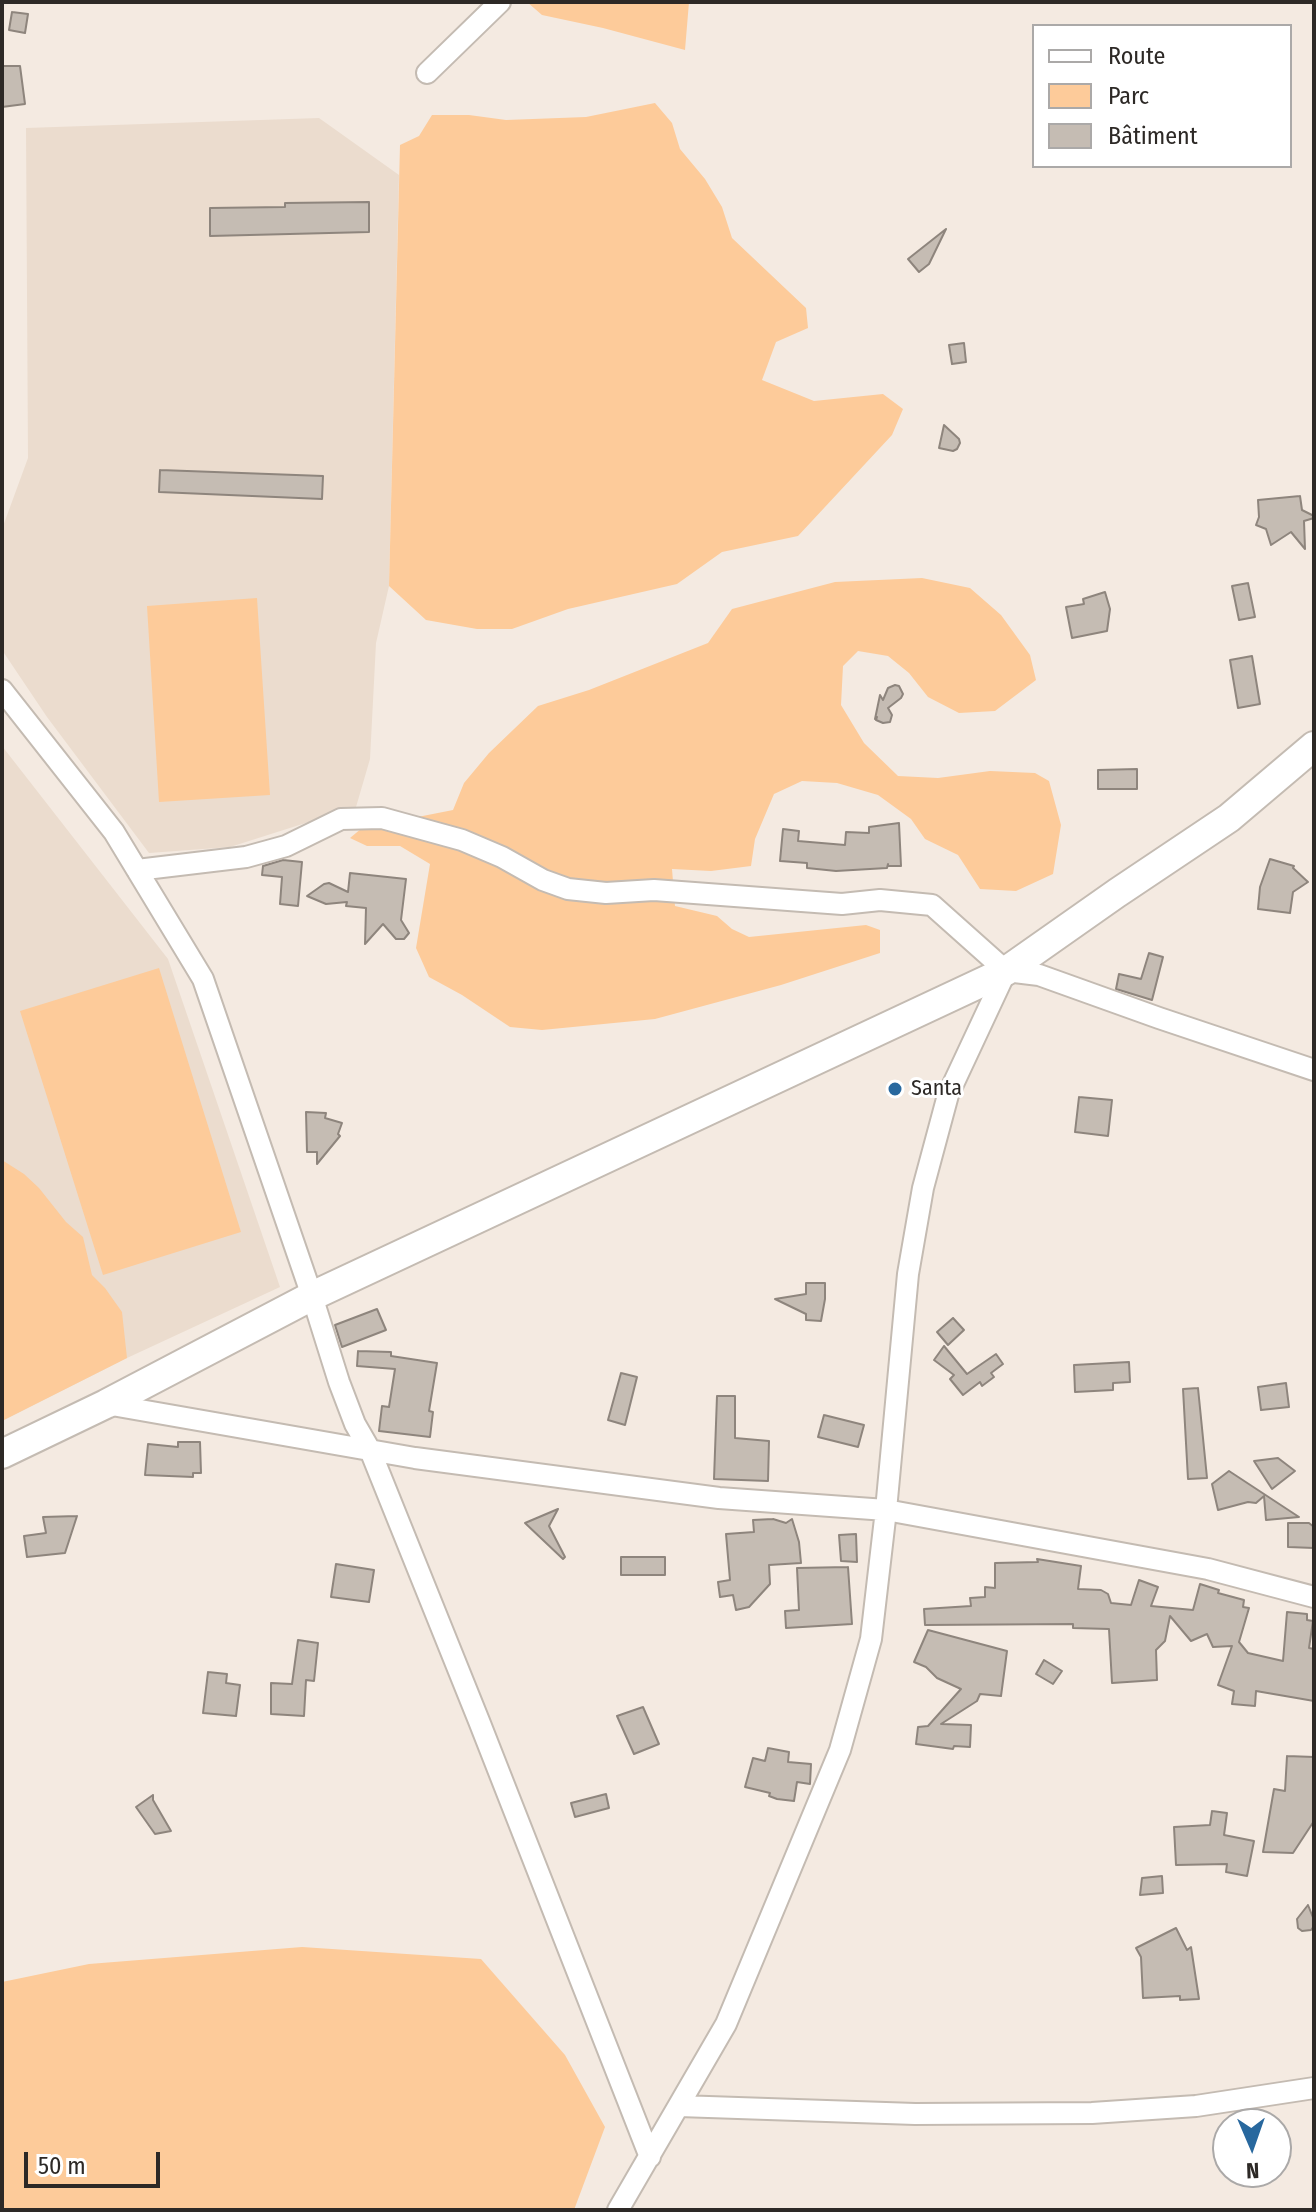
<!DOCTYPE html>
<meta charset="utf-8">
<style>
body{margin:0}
#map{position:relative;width:1316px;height:2212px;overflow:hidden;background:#f4eae1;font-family:"Fira Sans Condensed",sans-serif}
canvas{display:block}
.frame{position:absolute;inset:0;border:4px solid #2d2926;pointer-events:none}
.legend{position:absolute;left:1032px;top:24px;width:260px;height:144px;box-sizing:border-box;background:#fff;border:2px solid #aba9a8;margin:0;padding:10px 14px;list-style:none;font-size:24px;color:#2d2926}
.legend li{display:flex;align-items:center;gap:16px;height:40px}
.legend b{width:40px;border:2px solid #aba9a8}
.north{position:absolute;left:1212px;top:2108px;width:80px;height:80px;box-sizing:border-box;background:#fff;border:2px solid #aba9a8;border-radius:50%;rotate:178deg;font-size:22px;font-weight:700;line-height:32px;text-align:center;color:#2d2926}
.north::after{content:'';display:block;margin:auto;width:28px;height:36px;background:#28689e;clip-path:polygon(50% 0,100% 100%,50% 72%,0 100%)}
.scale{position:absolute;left:24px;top:2152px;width:136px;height:36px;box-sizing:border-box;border:4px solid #2d2926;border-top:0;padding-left:10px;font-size:24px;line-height:28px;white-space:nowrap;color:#2d2926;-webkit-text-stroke:6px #fff;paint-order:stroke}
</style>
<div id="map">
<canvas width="1316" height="2212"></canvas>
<div class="frame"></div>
<ul class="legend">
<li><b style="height:10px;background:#fff"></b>Route</li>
<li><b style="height:22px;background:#fdcb9a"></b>Parc</li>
<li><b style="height:22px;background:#c5bcb3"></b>Bâtiment</li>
</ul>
<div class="north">N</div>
<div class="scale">50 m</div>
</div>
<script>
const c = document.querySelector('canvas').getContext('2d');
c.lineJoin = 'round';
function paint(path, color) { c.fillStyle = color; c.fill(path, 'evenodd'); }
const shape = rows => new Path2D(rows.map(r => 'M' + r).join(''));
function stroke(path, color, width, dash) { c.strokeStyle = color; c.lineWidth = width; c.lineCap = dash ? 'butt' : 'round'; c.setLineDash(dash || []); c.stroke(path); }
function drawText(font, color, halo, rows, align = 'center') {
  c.font = font + ' "Fira Sans Condensed",sans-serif'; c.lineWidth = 6; c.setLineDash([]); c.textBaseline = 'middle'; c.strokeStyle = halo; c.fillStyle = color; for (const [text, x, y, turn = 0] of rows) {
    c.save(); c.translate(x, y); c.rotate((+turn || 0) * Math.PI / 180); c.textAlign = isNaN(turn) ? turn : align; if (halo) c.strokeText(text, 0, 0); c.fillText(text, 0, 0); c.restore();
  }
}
paint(shape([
 [319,118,399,175,389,586,376,643,370,759,356,807,230,847,149,853,47,717,2,650,2,529,28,458,26,128],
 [2,746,168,959,280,1287,127,1358,2,1421]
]), '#ebdcce');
paint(shape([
 [527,2,689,2,685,50,603,28,542,15],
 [655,103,672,123,680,149,705,179,722,207,732,238,806,308,808,328,776,342,762,380,814,401,883,394,903,409,892,435,798,536,722,552,677,584,568,609,512,629,477,629,426,620,389,586,400,145,419,136,432,115,469,115,506,120,586,117],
 [922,578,970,588,1001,615,1030,655,1036,680,995,711,959,713,928,697,909,673,888,656,858,651,843,666,841,705,864,743,898,776,938,778,990,771,1035,773,1049,781,1061,825,1053,874,1016,891,980,889,958,855,925,839,911,819,878,795,837,783,802,781,774,794,755,839,751,866,711,871,672,869,675,906,717,916,732,929,749,937,866,925,880,930,880,953,781,985,655,1019,542,1030,510,1027,462,995,429,977,416,948,430,864,400,846,367,846,350,838,362,828,453,810,464,783,489,753,538,706,589,690,708,643,732,609,835,582],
 [257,598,270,795,159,802,147,606],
 [159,968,241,1232,103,1275,20,1011],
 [2,1160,24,1174,39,1188,66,1222,83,1237,92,1275,105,1288,122,1312,127,1358,2,1421],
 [302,1947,481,1959,565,2055,605,2127,574,2210,2,2210,2,1982,89,1964]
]), '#fdcb9a');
const building = shape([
 [12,12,28,14,25,33,9,30,12,12],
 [2,66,20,66,25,104,2,107,2,66],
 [369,202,369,232,210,236,210,208,285,207,285,203,369,202],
 [946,229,929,264,919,272,908,259,946,229],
 [964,343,966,362,952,364,949,345,964,343],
 [944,425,959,439,960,443,957,449,953,451,939,448,944,425],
 [160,470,323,476,322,499,159,492,160,470],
 [1300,496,1302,510,1314,516,1314,518,1304,521,1305,549,1291,532,1271,545,1266,529,1256,525,1259,517,1258,500,1300,496],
 [1248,583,1255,617,1239,620,1232,586,1248,583],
 [1105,592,1110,609,1107,631,1072,638,1066,607,1084,604,1083,599,1105,592],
 [1252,656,1260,704,1238,708,1230,660,1252,656],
 [895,685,899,686,903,694,901,698,888,708,892,715,890,722,883,723,876,720,877,717,875,719,880,695,883,700,888,688,895,685],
 [1137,769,1137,789,1098,789,1098,770,1137,769],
 [899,823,901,866,888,866,888,864,887,868,836,871,807,868,807,863,780,861,783,829,799,831,798,841,845,845,846,832,869,833,869,827,899,823],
 [1270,859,1294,866,1293,868,1308,882,1293,892,1290,913,1258,909,1260,887,1270,859],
 [283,860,302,862,298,906,280,904,282,877,262,875,263,866,283,860],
 [350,873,406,879,401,920,409,933,404,939,396,939,383,924,365,944,366,908,346,906,347,902,326,904,307,896,324,884,329,883,348,892,350,873],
 [1149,953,1163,957,1152,1000,1116,989,1119,974,1141,979,1149,953],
 [1079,1097,1112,1100,1108,1136,1075,1132,1079,1097],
 [306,1112,326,1113,325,1118,342,1123,338,1134,340,1136,317,1164,317,1152,307,1152,306,1112],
 [806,1283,825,1283,825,1299,821,1321,806,1320,806,1314,775,1299,806,1294,806,1283],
 [377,1309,386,1330,342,1347,335,1325,377,1309],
 [953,1318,964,1330,948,1345,937,1332,953,1318],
 [944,1346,967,1374,996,1354,1003,1364,991,1373,994,1377,982,1386,980,1382,963,1395,950,1379,954,1375,934,1360,944,1346],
 [358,1351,391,1352,391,1356,437,1363,429,1411,433,1412,430,1437,379,1431,382,1406,389,1407,395,1369,357,1366,358,1351],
 [1129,1362,1130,1382,1113,1383,1113,1390,1075,1392,1074,1365,1129,1362],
 [621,1373,637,1377,625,1425,608,1420,621,1373],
 [1286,1383,1289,1407,1261,1410,1258,1387,1286,1383],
 [1198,1388,1207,1478,1188,1479,1183,1389,1198,1388],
 [717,1396,735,1396,735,1438,769,1441,768,1481,714,1479,717,1396],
 [824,1415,864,1425,858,1447,818,1437,824,1415],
 [178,1442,200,1442,201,1473,193,1473,193,1477,145,1475,148,1444,178,1447,178,1442],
 [1278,1458,1295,1471,1272,1489,1254,1461,1278,1458],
 [1229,1471,1299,1517,1266,1520,1264,1496,1256,1503,1248,1502,1218,1510,1212,1484,1229,1471],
 [558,1509,549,1526,565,1557,563,1559,525,1523,558,1509],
 [77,1516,65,1553,27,1557,24,1536,46,1533,43,1517,77,1516],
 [773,1519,786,1523,792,1519,799,1542,801,1563,769,1565,770,1584,749,1607,736,1610,733,1595,720,1597,718,1582,730,1580,726,1534,754,1532,753,1520,773,1519],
 [1288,1523,1309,1523,1314,1527,1314,1548,1288,1547,1288,1523],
 [856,1534,857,1562,841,1561,839,1535,856,1534],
 [621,1557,665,1557,665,1575,621,1575,621,1557],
 [1037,1559,1081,1566,1078,1589,1101,1590,1108,1594,1111,1603,1131,1605,1139,1580,1158,1587,1151,1606,1193,1610,1200,1584,1219,1590,1218,1593,1244,1600,1243,1607,1249,1608,1239,1642,1248,1653,1283,1661,1287,1612,1307,1614,1307,1620,1313,1621,1309,1648,1314,1649,1314,1701,1256,1691,1255,1706,1232,1704,1234,1691,1218,1685,1232,1646,1213,1647,1207,1634,1191,1641,1170,1616,1165,1641,1156,1650,1157,1680,1112,1683,1109,1629,1073,1628,1073,1624,925,1625,924,1609,971,1606,970,1598,985,1597,985,1587,995,1588,995,1563,1038,1562,1037,1559],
 [336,1564,374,1570,369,1602,331,1597,336,1564],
 [848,1567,852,1624,786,1628,785,1611,799,1610,797,1568,848,1567],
 [928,1630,1007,1651,1001,1696,980,1694,977,1701,941,1724,971,1725,970,1747,954,1746,953,1749,916,1744,918,1727,928,1726,961,1689,937,1678,926,1667,914,1662,928,1630],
 [298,1640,318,1643,314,1681,306,1680,304,1716,271,1714,271,1683,292,1684,298,1640],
 [1044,1660,1062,1671,1053,1684,1036,1674,1044,1660],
 [208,1672,227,1674,226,1683,240,1685,236,1716,203,1713,208,1672],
 [643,1707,659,1744,634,1754,617,1716,643,1707],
 [768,1748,789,1752,788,1762,811,1764,810,1784,797,1782,794,1801,777,1799,769,1796,770,1793,745,1787,753,1758,765,1761,768,1748],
 [1287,1756,1314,1757,1314,1821,1293,1853,1263,1852,1274,1789,1285,1791,1287,1756],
 [606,1794,609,1808,575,1817,571,1803,606,1794],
 [153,1795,153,1800,171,1831,155,1834,136,1807,153,1795],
 [1212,1811,1227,1813,1224,1835,1254,1841,1247,1876,1226,1872,1227,1864,1176,1865,1174,1827,1210,1825,1212,1811],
 [1162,1876,1163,1893,1140,1895,1142,1878,1162,1876],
 [1308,1905,1314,1920,1314,1926,1311,1930,1302,1931,1298,1928,1297,1919,1308,1905],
 [1176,1928,1187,1950,1191,1947,1199,1999,1180,2000,1180,1996,1143,1998,1141,1957,1136,1948,1176,1928]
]);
paint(building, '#c5bcb3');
stroke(building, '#8e857d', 2);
const street = shape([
 [427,73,500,2],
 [2,690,114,832,203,979,312,1296,339,1382,355,1424,370,1450,479,1721,650,2157],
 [137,870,246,857,286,846,341,819,382,818,462,840,502,857,543,880,568,889,606,893,654,890,842,904,880,900,932,905,1006,971,1039,975,1159,1018,1314,1070],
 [106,1404,415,1458,719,1498,886,1510,1208,1569,1314,1597],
 [679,2106,915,2114,1092,2113,1196,2106,1314,2088],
 [618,2210,726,2024,840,1750,871,1639,886,1510,908,1274,923,1188,948,1095,1006,971]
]);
const secondary = shape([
 [2,1454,106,1404,312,1296,1006,971,1117,893,1229,818,1314,746]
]);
stroke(street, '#c4bbb2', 24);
stroke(secondary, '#c4bbb2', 32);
stroke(street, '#fff', 20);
stroke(secondary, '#fff', 28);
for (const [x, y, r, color] of [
 [895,1089,8,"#28689e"]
]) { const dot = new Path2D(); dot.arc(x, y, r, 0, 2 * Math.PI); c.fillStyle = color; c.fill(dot); stroke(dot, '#fff', 3); }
drawText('22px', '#2d2926', '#fff', [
 ["Santa",911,1089]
], 'left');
</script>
